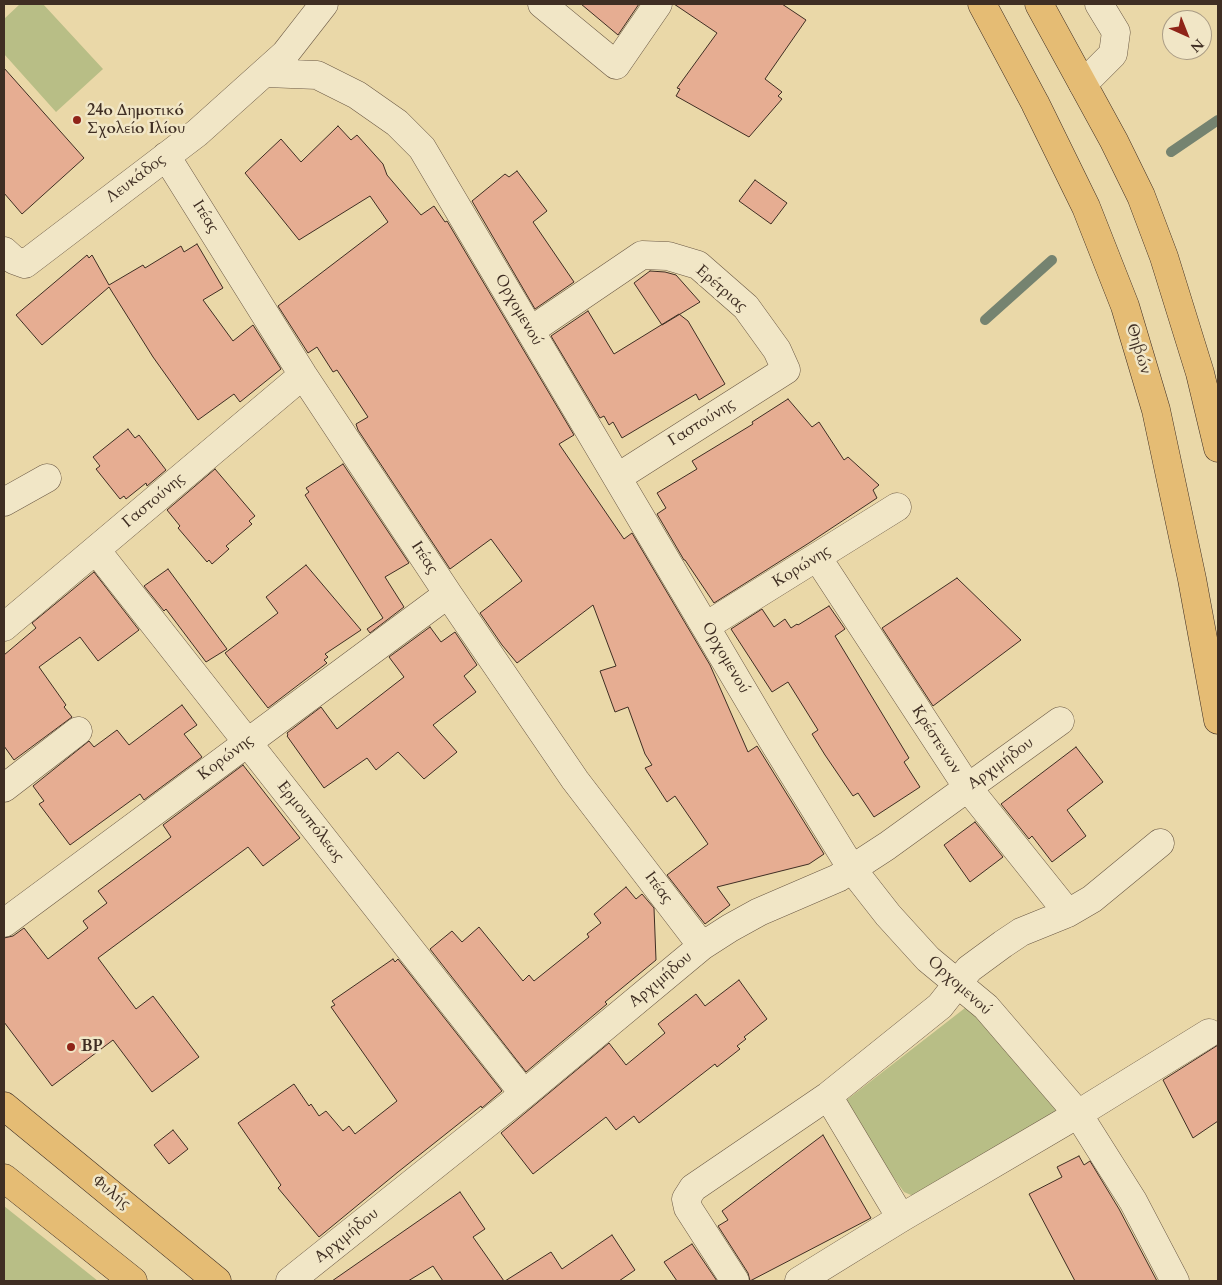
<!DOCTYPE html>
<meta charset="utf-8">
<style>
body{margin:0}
#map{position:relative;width:1222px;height:1285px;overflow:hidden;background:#ead8a8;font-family:Cardo,serif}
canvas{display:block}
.frame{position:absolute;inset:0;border:5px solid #3f2e23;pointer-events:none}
.north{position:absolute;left:1162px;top:10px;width:50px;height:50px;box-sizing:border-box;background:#f1e6c6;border:1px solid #aa9c85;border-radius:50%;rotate:136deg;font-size:14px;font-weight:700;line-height:20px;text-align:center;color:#3f2e23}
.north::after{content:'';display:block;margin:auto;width:18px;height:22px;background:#8f2418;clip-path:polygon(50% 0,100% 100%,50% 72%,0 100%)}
</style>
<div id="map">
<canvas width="1222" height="1285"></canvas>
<div class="frame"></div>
<div class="north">N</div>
</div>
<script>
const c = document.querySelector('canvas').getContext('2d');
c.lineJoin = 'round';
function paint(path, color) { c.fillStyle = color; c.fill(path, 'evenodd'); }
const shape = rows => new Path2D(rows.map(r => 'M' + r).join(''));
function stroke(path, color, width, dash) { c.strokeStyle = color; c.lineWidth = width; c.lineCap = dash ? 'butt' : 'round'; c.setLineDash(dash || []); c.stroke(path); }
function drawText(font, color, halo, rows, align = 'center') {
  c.font = font + ' Cardo,serif'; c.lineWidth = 5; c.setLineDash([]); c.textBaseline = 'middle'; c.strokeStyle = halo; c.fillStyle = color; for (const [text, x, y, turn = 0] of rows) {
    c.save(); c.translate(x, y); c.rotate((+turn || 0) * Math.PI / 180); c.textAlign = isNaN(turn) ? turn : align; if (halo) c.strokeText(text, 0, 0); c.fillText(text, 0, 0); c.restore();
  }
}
paint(shape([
 [20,4,43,4,103,69,56,112,4,54,4,19],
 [965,1008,980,1013,1057,1105,1055,1115,918,1198,904,1192,845,1110,844,1102],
 [4,1206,98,1281,4,1281]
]), '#b8be86');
stroke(shape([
 [1171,152,1218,120],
 [985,320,1052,260]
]), '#758370', 10);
const building = shape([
 [581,4,639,4,618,35,581,4],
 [674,4,782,4,806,20,765,79,782,92,778,96,782,99,749,137,676,96,680,89,677,88,717,33,674,4],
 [4,68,84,158,22,214,4,193,4,68],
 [338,126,351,140,357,135,383,164,387,175,421,215,434,206,445,222,447,221,574,435,559,444,624,539,632,533,710,665,748,752,757,746,824,854,809,864,717,887,730,905,705,924,667,875,708,844,675,796,667,802,645,768,652,765,645,754,628,707,615,712,600,671,616,666,593,605,517,663,502,645,480,613,522,581,491,539,450,569,358,430,356,424,368,417,337,370,333,372,317,347,308,353,278,306,388,222,370,196,299,240,245,173,281,139,301,162,338,126],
 [517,171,547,211,533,222,574,282,535,309,472,201,505,174,509,177,517,171],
 [755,180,787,203,771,224,739,201,755,180],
 [197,244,223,288,203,300,233,341,253,325,281,369,240,402,234,394,198,420,153,357,109,287,42,345,16,315,87,255,89,258,92,255,109,285,143,265,145,268,181,246,184,252,197,244],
 [650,271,665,272,676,275,700,302,662,325,634,283,650,271],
 [588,311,614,354,679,314,688,321,725,384,699,400,696,394,622,438,613,422,609,425,604,416,600,418,551,336,588,311],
 [788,399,812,427,819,422,844,460,848,457,879,485,873,490,877,498,809,543,714,603,685,560,684,560,657,514,666,508,657,493,697,469,692,461,753,424,752,422,788,399],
 [128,429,135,438,139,435,166,470,147,486,146,483,126,499,124,496,120,499,96,469,100,466,93,457,128,429],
 [343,464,409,563,385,577,404,607,370,633,367,629,383,618,305,495,309,492,306,488,343,464],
 [215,469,255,516,249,521,252,524,226,546,229,549,212,564,209,560,207,562,178,528,180,526,167,510,215,469],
 [306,565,361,630,325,654,328,657,324,660,327,663,268,708,225,653,278,613,266,597,306,565],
 [168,569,227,649,206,662,166,609,164,611,144,586,168,569],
 [94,572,139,630,98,661,80,637,39,667,66,705,64,707,72,717,14,760,4,746,4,655,36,628,32,623,94,572],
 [957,578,1021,640,933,706,882,628,957,578],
 [829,606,845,629,835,636,909,758,904,762,920,787,874,817,858,793,853,796,825,755,812,734,818,730,788,682,772,692,731,629,762,609,774,627,785,619,791,628,797,624,798,625,829,606],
 [430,627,441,642,455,632,477,665,464,676,476,692,433,725,457,752,424,779,398,752,376,770,367,758,324,788,287,736,288,735,287,733,321,707,337,729,404,677,389,657,430,627],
 [182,705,197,725,184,734,202,757,144,800,140,794,70,845,39,804,44,801,33,786,89,741,94,747,117,730,129,745,182,705],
 [1076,747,1103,782,1067,810,1086,836,1052,862,1032,836,1029,839,1001,804,1076,747],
 [243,765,300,838,263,866,248,847,98,958,136,1009,153,996,199,1057,152,1092,113,1040,52,1086,4,1022,4,938,13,936,24,928,48,959,88,928,83,921,107,903,98,891,171,837,163,825,243,765],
 [975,822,1003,857,970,882,944,845,975,822],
 [626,887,636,899,642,894,654,908,656,960,605,1002,607,1004,526,1072,430,949,452,931,462,942,479,927,523,981,529,975,534,981,589,937,587,934,601,923,594,914,626,887],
 [393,959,395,962,398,959,502,1091,482,1108,481,1106,398,1172,319,1237,278,1188,281,1185,238,1123,294,1084,309,1106,311,1104,319,1116,326,1111,343,1131,349,1126,355,1134,397,1101,331,1007,335,1005,332,1001,393,959],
 [739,980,767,1019,744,1037,746,1039,737,1046,740,1049,717,1067,715,1064,639,1123,634,1116,616,1130,606,1117,533,1174,501,1133,609,1043,626,1065,665,1033,658,1024,696,994,705,1006,739,980],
 [1218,1045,1218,1121,1193,1138,1163,1080,1218,1045],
 [173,1130,188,1149,169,1164,154,1145,173,1130],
 [823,1135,871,1218,750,1281,748,1273,718,1226,728,1220,722,1211,823,1135],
 [1079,1156,1084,1165,1090,1161,1119,1209,1157,1281,1075,1281,1029,1194,1062,1177,1057,1167,1079,1156],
 [460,1192,485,1229,473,1237,504,1281,443,1281,433,1266,408,1281,332,1281,460,1192],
 [612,1235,635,1270,619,1281,505,1281,551,1252,562,1269,612,1235],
 [692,1244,717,1281,677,1281,664,1262,692,1244]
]);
paint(building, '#e6ad92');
stroke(building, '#3f2e23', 1);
const minor = shape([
 [542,4,616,65,658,4],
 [266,73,317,75,357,95,397,123,422,148,776,746,852,869,888,915,928,959,986,1007,1078,1114,1133,1201,1175,1281],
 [1083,84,1113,54,1116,32,1099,4],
 [166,156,303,375,448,594,575,780,702,946],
 [4,251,14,260,25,264,197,133,285,54,324,4],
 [530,331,642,255,668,256,698,265,746,307,777,350,786,370,618,477],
 [4,502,47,478],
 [96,550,524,1094],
 [817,557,968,788,1068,913],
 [706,626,897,507],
 [4,627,303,375],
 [4,788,78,731],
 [4,923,448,594],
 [828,1096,901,1218],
 [290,1281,524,1094,702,946,730,928,759,912,838,878,887,846,1060,721],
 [735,1281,688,1208,686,1199,693,1188,828,1096,940,1006,969,969,1003,944,1021,932,1068,913,1092,899,1160,843],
 [799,1281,901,1218,1078,1114,1209,1033]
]);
const major = shape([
 [982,4,1035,103,1086,207,1125,306,1156,410,1192,579,1218,720],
 [1039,4,1114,141,1141,196,1164,257,1200,373,1218,448],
 [4,1106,217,1281],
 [4,1178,133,1281]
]);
stroke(minor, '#6a5844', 29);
stroke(major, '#3f2e23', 29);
stroke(minor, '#f1e6c6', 28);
stroke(major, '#e5bc74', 28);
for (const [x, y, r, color] of [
 [77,120,5,"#8f2418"],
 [71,1047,5,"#8f2418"]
]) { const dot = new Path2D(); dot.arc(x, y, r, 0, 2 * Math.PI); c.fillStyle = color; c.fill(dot); stroke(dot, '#f1e6c6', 2); }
drawText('bold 16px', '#3f2e23', '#f1e6c6', [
 ["24ο Δημοτικό",87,111],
 ["Σχολείο Ιλίου",87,129],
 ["BP",81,1047]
], 'left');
drawText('16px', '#3f2e23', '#f1e6c6', [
 ["Λευκάδος",136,179,-37],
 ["Ιτέας",205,217,58],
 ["Ερέτριας",721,289,41],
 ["Ορχομενού",518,310,60],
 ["Θηβών",1138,349,73],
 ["Γαστούνης",702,423,-32],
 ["Γαστούνης",154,501,-40],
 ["Ιτέας",424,558,57],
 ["Κορώνης",802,567,-32],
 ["Ορχομενού",725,658,60],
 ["Κρέστενων",936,740,57],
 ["Κορώνης",226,758,-37],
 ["Αρχιμήδου",1001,764,-36],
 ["Ερμουπόλεως",310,822,52],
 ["Ιτέας",658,888,53],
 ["Αρχιμήδου",661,980,-40],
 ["Ορχομενού",959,986,42],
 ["Φυλής",111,1193,39],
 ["Αρχιμήδου",347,1236,-39]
]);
</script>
